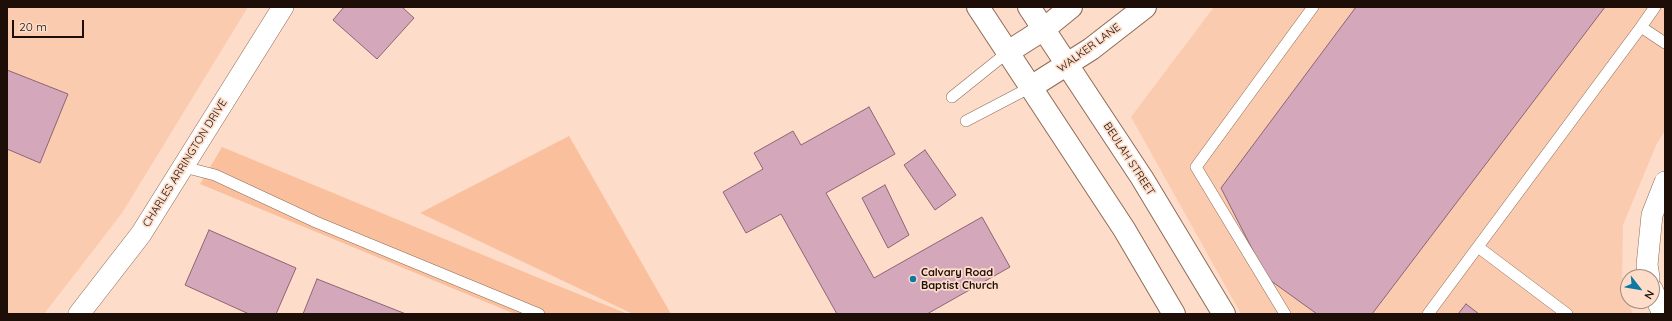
<!DOCTYPE html>
<style>
body{margin:0}
#map{position:relative;width:1672px;height:321px;overflow:hidden;background:#fddcc9;font-family:Quicksand,sans-serif}
canvas{display:block}
.frame{position:absolute;inset:0;border:8px solid #1d0f07;pointer-events:none}
.north{position:absolute;left:1620px;top:269px;width:40px;height:40px;box-sizing:border-box;background:#fddcc9;border:1px solid #a38a7b;border-radius:50%;rotate:121deg;font-size:11px;font-weight:700;line-height:16px;text-align:center;color:#1d0f07}
.north::after{content:'';display:block;margin:auto;width:14px;height:18px;background:#0c79a3;clip-path:polygon(50% 0,100% 100%,50% 72%,0 100%)}
.scale{position:absolute;left:12px;top:20px;width:72px;height:18px;box-sizing:border-box;border:2px solid #1d0f07;border-top:0;padding-left:5px;font-size:12px;line-height:14px;white-space:nowrap;color:#1d0f07;-webkit-text-stroke:3px #fddcc9;paint-order:stroke}
</style>
<div id="map">
<canvas width="1672" height="321"></canvas>
<div class="frame"></div>
<div class="north">N</div>
<div class="scale">20 m</div>
</div>
<script>
const c = document.querySelector('canvas').getContext('2d');
c.lineJoin = 'round';
function paint(path, color) { c.fillStyle = color; c.fill(path, 'evenodd'); }
const shape = rows => new Path2D(rows.map(r => 'M' + r).join(''));
function stroke(path, color, width, dash) { c.strokeStyle = color; c.lineWidth = width; c.lineCap = dash ? 'butt' : 'round'; c.setLineDash(dash || []); c.stroke(path); }
function drawText(font, color, halo, rows, align = 'center') {
  c.font = font + ' Quicksand,sans-serif'; c.lineWidth = 3.5; c.setLineDash([]); c.textBaseline = 'middle'; c.strokeStyle = halo; c.fillStyle = color; for (const [text, x, y, turn = 0] of rows) {
    c.save(); c.translate(x, y); c.rotate((+turn || 0) * Math.PI / 180); c.textAlign = isNaN(turn) ? turn : align; if (halo) c.strokeText(text, 0, 0); c.fillText(text, 0, 0); c.restore();
  }
}
paint(shape([
 [7,7,248,7,122,213,44,314,7,314],
 [1214,7,1665,7,1665,131,1657,143,1623,225,1622,286,1633,314,1241,314,1131,117]
]), '#fbcbaf');
paint(shape([
 [569,136,671,314,633,314,420,213],
 [222,147,546,281,628,314,515,314,200,184]
]), '#fac09d');
const building = shape([
 [344,7,402,7,414,18,377,59,333,20,344,7],
 [1356,7,1605,7,1372,314,1317,314,1267,278,1221,188,1356,7],
 [7,70,68,94,40,163,7,149,7,70],
 [869,107,895,154,826,193,874,278,982,217,1010,267,927,314,837,314,781,214,746,233,723,192,763,169,754,153,793,131,801,145,869,107],
 [925,150,956,195,935,210,904,165,925,150],
 [885,185,909,235,888,248,862,198,885,185],
 [209,230,296,268,276,314,249,314,185,285,209,230],
 [317,279,406,314,303,314,317,279],
 [1466,304,1479,314,1458,314,1466,304]
]);
paint(building, '#d4a8ba');
stroke(building, '#8c6474', 1);
const lane = shape([
 [1655,7,1641,27,1665,43],
 [952,97,1008,52],
 [966,121,1031,87],
 [184,167,215,175,316,222,539,314],
 [1478,247,1567,314],
 [1285,314,1196,167,1313,7],
 [1428,314,1641,27]
]);
const street = shape([
 [1649,277,1647,265,1652,215,1665,182],
 [1652,289,1663,314],
 [79,314,141,234,283,7]
]);
const secondary = shape([
 [978,7,1124,229,1174,314],
 [1029,7,1142,178,1224,314],
 [1008,52,1044,29,1071,7],
 [1031,87,1091,49,1145,7]
]);
stroke(lane, '#8f6b55', 12);
stroke(street, '#8f6b55', 22);
stroke(secondary, '#8f6b55', 24);
stroke(lane, '#fff', 11);
stroke(street, '#fff', 21);
stroke(secondary, '#fff', 22);
for (const [x, y, r, color] of [
 [913,279,4,"#0c79a3"]
]) { const dot = new Path2D(); dot.arc(x, y, r, 0, 2 * Math.PI); c.fillStyle = color; c.fill(dot); stroke(dot, '#fddcc9', 1.5); }
drawText('11px', '#1d0f07', '#fddcc9', [
 ["WALKER LANE",1089,48,-36],
 ["BEULAH STREET",1129,159,57],
 ["CHARLES ARRINGTON DRIVE",185,163,-58]
]);
drawText('bold 11px', '#1d0f07', '#fddcc9', [
 ["Calvary Road",921,273],
 ["Baptist Church",921,286]
], 'left');
</script>
